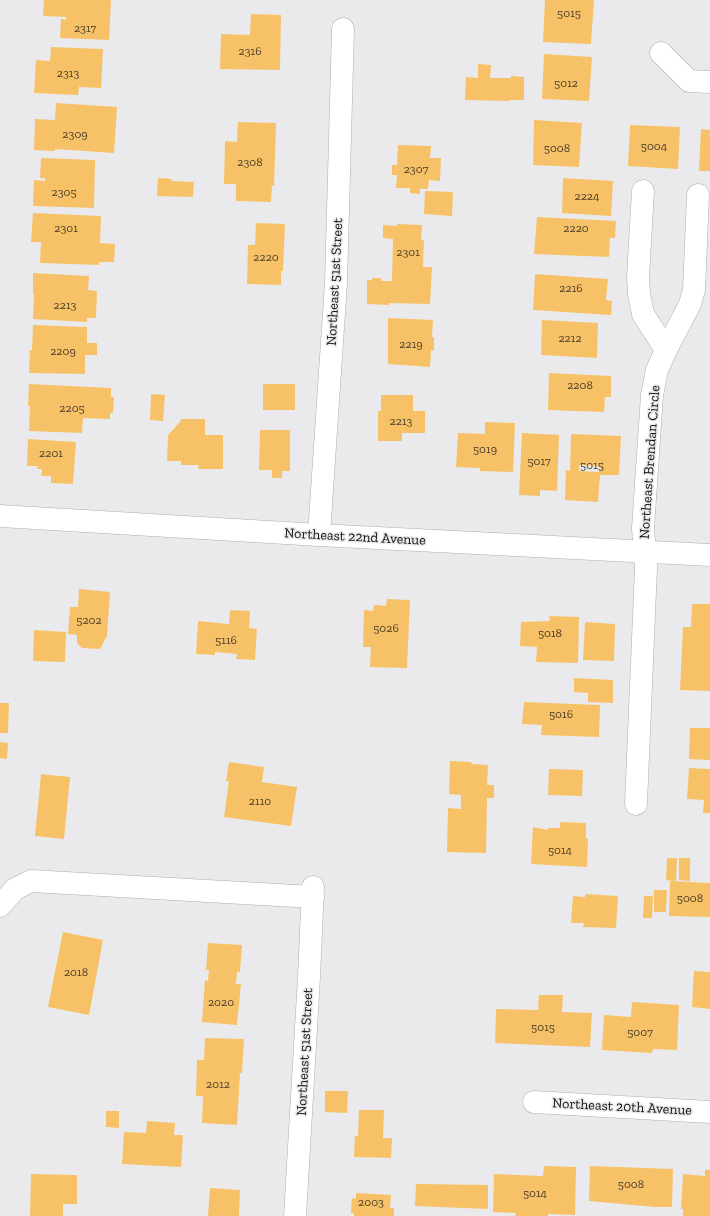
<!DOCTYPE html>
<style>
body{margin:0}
canvas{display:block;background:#eaeaed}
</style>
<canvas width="710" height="1216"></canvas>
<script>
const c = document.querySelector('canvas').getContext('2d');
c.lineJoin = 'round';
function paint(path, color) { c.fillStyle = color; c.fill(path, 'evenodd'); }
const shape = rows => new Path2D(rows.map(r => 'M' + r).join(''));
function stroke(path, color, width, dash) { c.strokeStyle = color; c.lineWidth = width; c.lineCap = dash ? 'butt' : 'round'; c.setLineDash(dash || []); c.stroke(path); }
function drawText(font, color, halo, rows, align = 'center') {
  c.font = font + ' "Zilla Slab",serif'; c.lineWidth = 3; c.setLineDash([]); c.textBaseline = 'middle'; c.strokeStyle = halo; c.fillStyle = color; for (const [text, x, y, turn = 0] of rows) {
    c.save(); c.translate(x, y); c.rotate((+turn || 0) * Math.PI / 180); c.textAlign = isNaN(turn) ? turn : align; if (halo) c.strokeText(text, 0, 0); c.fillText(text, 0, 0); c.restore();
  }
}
paint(shape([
 [44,0,111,0,109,40,60,38,61,19,66,20,66,17,43,16],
 [545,0,594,0,591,44,543,42],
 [251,14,281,15,280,70,220,69,221,34,250,35],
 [51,47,103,49,101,88,79,87,78,95,34,93,36,60,50,61],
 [544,54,592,57,589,101,542,99],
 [478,64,491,65,490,78,511,78,511,76,524,77,524,100,509,100,509,101,465,100,466,77,478,78],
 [56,103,117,107,114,153,55,149,55,151,34,150,35,119,55,120],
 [534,120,582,123,579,167,533,165],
 [238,122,276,123,274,186,272,186,271,202,236,201,236,184,224,184,225,141,237,142],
 [630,125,680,127,678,169,628,166],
 [701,129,710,130,710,171,699,171],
 [398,145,431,146,430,158,441,158,440,181,429,180,428,189,420,189,420,194,410,193,410,188,396,188,397,175,392,175,392,165,397,165],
 [41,158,95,160,94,208,33,206,34,180,45,181,45,178,40,178],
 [158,178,172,179,171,181,194,182,193,197,157,196],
 [563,178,613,181,611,216,562,213],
 [425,191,453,192,452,216,424,214],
 [33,213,101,216,100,243,115,244,114,262,99,262,99,265,40,263,41,242,31,242],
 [537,217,616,221,615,238,610,238,609,257,534,254],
 [256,223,285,224,283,271,281,271,281,285,247,284,248,245,255,245],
 [397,224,422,225,421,240,424,240,423,267,432,267,430,304,389,303,389,305,367,304,367,280,372,280,372,278,381,278,381,281,392,281,393,239,383,238,383,225,397,226],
 [33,273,89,276,88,290,97,291,96,318,87,318,87,322,33,319,34,294,33,294],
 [535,274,608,279,606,300,612,301,611,315,533,310],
 [388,318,433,320,432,337,434,337,434,351,431,350,430,367,388,364],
 [542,320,598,323,597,358,541,355],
 [33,325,87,327,87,343,97,343,97,355,85,355,85,374,29,373,30,350,32,350],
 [549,373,611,376,611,397,605,397,604,412,548,410],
 [29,384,111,388,111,397,114,397,113,413,110,413,110,419,83,418,82,433,29,431,30,406,28,406],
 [263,384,295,384,295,410,263,410],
 [151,394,165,395,163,421,150,420],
 [381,395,413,395,413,411,425,411,425,433,402,433,402,441,378,441,378,411,381,411],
 [181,419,205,419,205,435,223,435,223,469,198,469,199,465,181,465,181,461,167,461,168,435,180,422],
 [485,422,515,423,513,472,480,471,480,468,456,467,458,433,485,434],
 [260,430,290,430,290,471,282,471,282,478,272,478,272,470,259,470],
 [522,433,559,435,557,491,540,490,540,496,519,495],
 [571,434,621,436,619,475,600,475,598,502,565,500,566,470,570,471],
 [579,465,600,466,599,472,579,471],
 [28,439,76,442,73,484,51,483,51,476,41,476,42,469,37,469,38,466,27,466],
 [79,589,110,592,107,636,100,649,82,648,77,643,77,635,68,634,70,607,78,607],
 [387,599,410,600,407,668,370,667,371,647,363,647,364,610,373,611,374,605,386,606],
 [692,604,710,604,710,691,680,690,683,627,691,627],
 [230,610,250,611,249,628,257,629,255,660,236,659,237,654,215,652,215,655,196,654,198,621,229,624],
 [549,616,579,617,578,663,536,662,537,647,520,646,521,622,550,621],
 [585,622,615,624,614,661,583,660],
 [34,630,66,632,65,662,33,661],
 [574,678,613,680,613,703,588,702,588,693,574,692],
 [524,702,600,705,599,737,541,735,542,725,522,724],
 [0,703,9,703,8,733,0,733],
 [690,728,710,728,710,760,689,759],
 [0,742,8,743,7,759,0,758],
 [450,761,471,762,472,764,488,765,487,785,494,785,494,798,487,798,486,853,447,852,448,808,461,809,461,795,449,794],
 [229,762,264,767,262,782,297,787,291,826,224,817,229,781,226,781],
 [689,768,710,769,710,813,703,813,704,800,687,799],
 [549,769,583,770,582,796,548,795],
 [41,774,70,777,64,839,35,836],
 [560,822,586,823,586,838,588,839,587,867,531,864,533,827,548,830,548,828,560,828],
 [667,858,677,858,676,881,666,880],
 [679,858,690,858,690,881,679,880],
 [670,881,710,883,710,917,669,916],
 [654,890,667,890,666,912,654,912],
 [585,894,618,896,616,928,583,927,584,923,571,923,573,896,585,897],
 [644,896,653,896,652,918,643,918],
 [63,932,103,940,89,1015,48,1007],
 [208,943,242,945,240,972,237,972,236,984,241,984,237,1025,202,1022,205,980,208,981,209,970,206,970],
 [694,971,710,972,710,1009,692,1007],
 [539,995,563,995,562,1012,592,1013,590,1047,495,1043,496,1009,538,1010],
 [632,1002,679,1005,677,1050,653,1049,652,1053,602,1050,604,1015,631,1017],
 [205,1038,244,1039,242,1073,240,1073,237,1125,202,1123,203,1096,196,1096,197,1060,204,1060],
 [325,1091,348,1091,347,1113,325,1112],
 [359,1110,384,1110,383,1138,392,1138,391,1158,354,1157,355,1136,358,1136],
 [106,1111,119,1111,119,1128,106,1127],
 [147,1121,175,1123,174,1135,183,1135,181,1167,122,1164,124,1132,146,1133],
 [544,1166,576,1167,575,1215,548,1214,548,1216,515,1216,516,1213,493,1212,494,1174,543,1176],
 [590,1166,673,1169,672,1207,655,1207,589,1201],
 [705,1170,710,1170,710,1216,683,1216,683,1209,681,1209,683,1174,705,1176],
 [31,1174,77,1175,77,1204,63,1204,63,1216,30,1216],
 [416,1184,488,1185,488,1209,415,1206],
 [210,1188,240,1190,239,1216,208,1216],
 [356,1193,391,1195,390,1208,394,1208,394,1216,354,1216,354,1213,351,1213,352,1198,356,1199]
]), '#f7c267');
const minor = shape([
 [661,53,689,81,710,82],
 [643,191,638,277,639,294,643,314,666,350],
 [0,516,319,535,710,555],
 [319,535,336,283,343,29],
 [636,804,646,568,643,528,652,395,657,370,666,350,690,304,694,290,698,195],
 [0,906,15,889,31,881,313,897],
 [534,1102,710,1112],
 [295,1216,309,977,313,887]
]);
stroke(minor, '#adadb0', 23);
stroke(minor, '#fff', 22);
drawText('12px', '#4b3e28', null, [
 ["5015",569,14],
 ["2317",85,29],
 ["2316",250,52],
 ["2313",68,74],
 ["5012",566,84],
 ["2309",75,135],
 ["5004",654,147],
 ["5008",557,149],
 ["2308",250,163],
 ["2307",416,170],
 ["2305",64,193],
 ["2224",587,197],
 ["2301",66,229],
 ["2220",576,229],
 ["2301",408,253],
 ["2220",266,258],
 ["2216",571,289],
 ["2213",65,306],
 ["2212",570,339],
 ["2219",411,345],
 ["2209",63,352],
 ["2208",580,386],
 ["2205",72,409],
 ["2213",401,422],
 ["5019",485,450],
 ["2201",51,454],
 ["5017",539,462],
 ["5015",592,466],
 ["5202",89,621],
 ["5026",386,629],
 ["5018",550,634],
 ["5116",226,641],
 ["5016",561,715],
 ["2110",260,802],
 ["5014",560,851],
 ["5008",690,899],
 ["2018",76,973],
 ["2020",221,1003],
 ["5015",543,1028],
 ["5007",640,1033],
 ["2012",218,1085],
 ["5008",631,1185],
 ["5014",535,1194],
 ["2003",371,1203]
]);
drawText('14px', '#121213', '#eaeaed', [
 ["Northeast 51st Street",335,282,-87],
 ["Northeast Brendan Circle",650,462,-86],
 ["Northeast 22nd Avenue",355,537,3],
 ["Northeast 51st Street",305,1052,-87],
 ["Northeast 20th Avenue",622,1107,3]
]);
</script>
